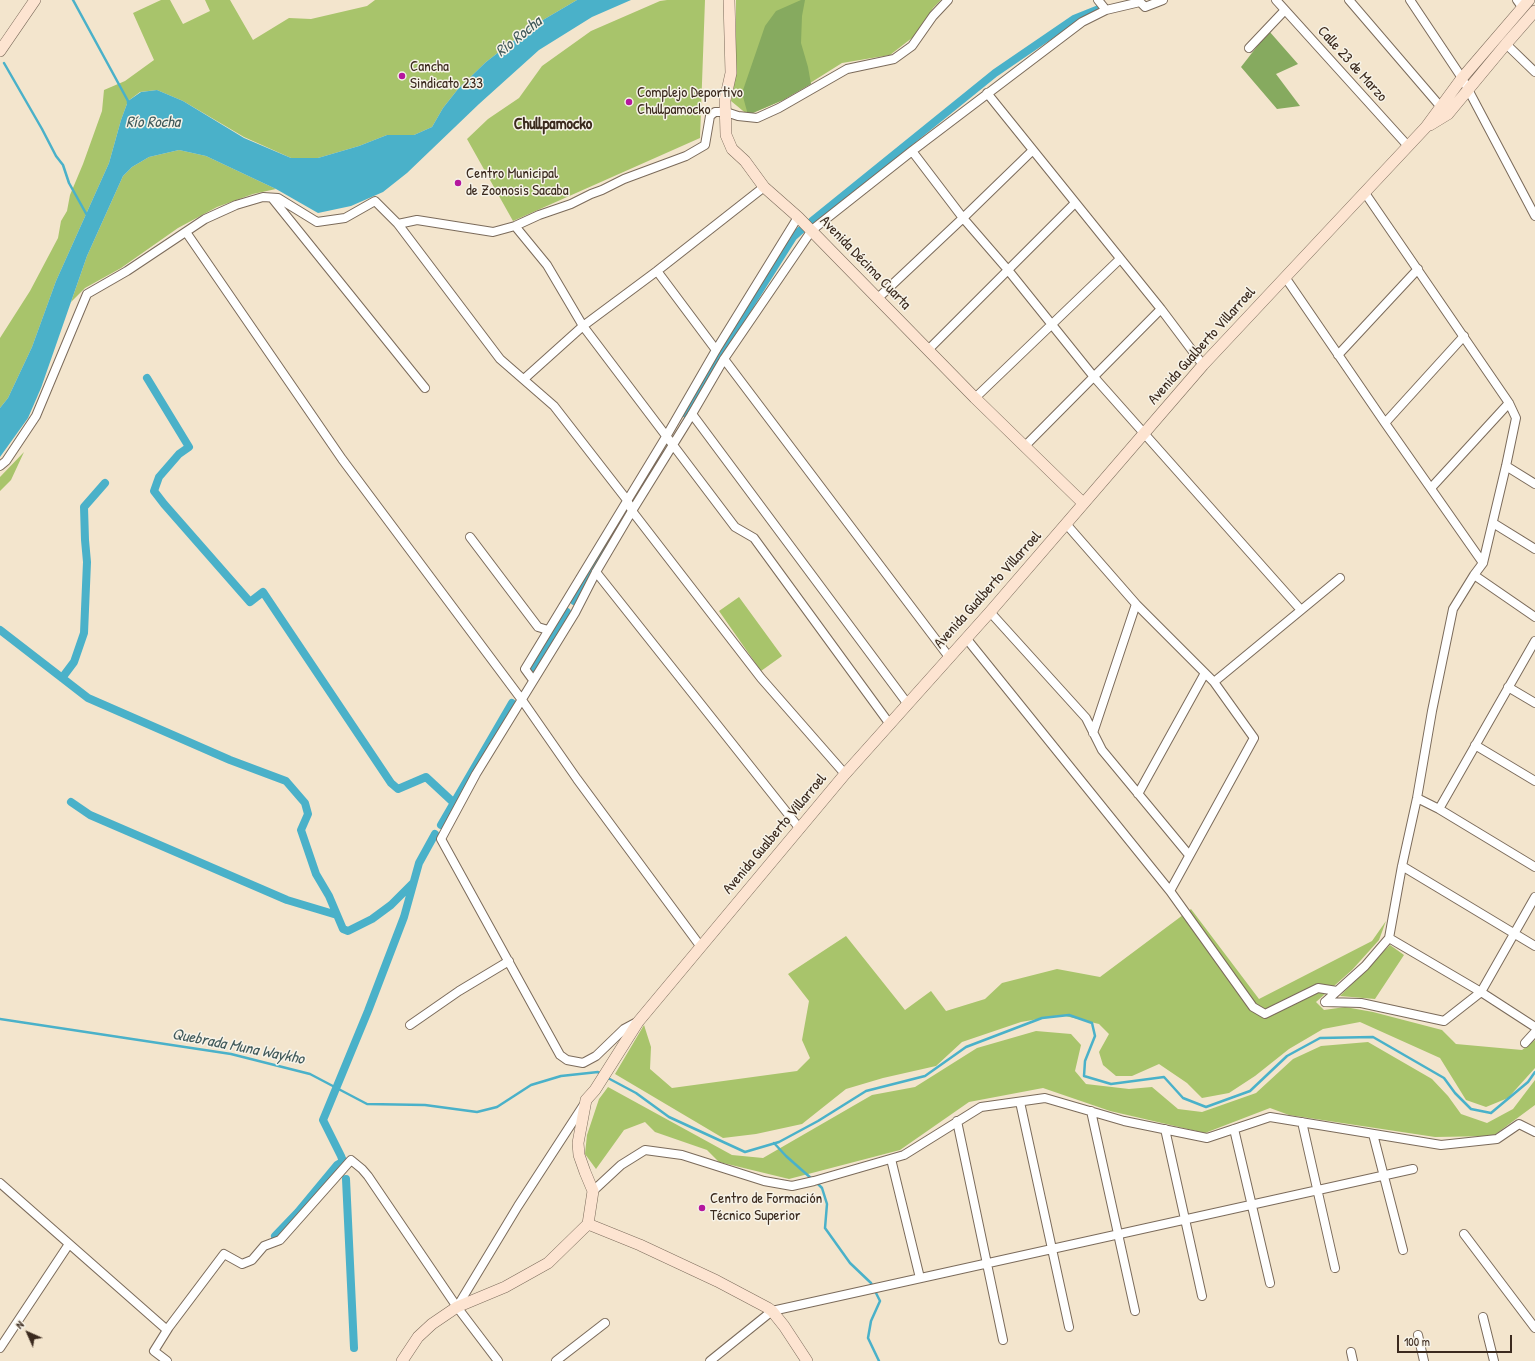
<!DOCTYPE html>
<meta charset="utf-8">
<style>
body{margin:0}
#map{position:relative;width:1535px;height:1361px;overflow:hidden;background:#f3e5cd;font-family:"Patrick Hand",sans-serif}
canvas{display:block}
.north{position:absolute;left:8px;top:1313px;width:40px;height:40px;-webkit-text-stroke:3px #f7f3e8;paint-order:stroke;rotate:315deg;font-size:11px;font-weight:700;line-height:16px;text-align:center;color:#3b2a1e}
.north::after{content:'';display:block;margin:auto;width:14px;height:18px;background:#3b2a1e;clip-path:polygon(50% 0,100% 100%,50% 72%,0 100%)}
.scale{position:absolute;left:1397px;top:1335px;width:115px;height:18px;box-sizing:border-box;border:2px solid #3b2a1e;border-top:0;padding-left:5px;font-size:12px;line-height:14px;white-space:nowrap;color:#3b2a1e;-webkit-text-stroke:3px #f7f3e8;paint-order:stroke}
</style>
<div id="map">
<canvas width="1535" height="1361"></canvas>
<div class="north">N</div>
<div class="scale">100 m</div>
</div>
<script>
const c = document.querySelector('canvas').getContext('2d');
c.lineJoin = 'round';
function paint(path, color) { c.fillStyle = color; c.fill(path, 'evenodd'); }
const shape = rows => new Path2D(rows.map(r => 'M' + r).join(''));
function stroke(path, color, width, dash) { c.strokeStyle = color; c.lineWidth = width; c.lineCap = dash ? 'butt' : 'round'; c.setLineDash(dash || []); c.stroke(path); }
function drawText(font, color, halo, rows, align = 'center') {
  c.font = font + ' "Patrick Hand",sans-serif'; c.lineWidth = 3; c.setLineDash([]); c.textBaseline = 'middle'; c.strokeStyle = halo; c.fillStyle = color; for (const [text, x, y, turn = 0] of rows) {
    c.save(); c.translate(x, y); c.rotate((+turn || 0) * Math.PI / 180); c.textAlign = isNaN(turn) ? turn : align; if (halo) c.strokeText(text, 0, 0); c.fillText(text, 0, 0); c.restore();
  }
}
paint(shape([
 [161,0,170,0,183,24,210,11,205,0,230,0,253,40,289,18,311,19,367,6,375,0,577,0,531,27,486,62,458,89,443,108,432,127,414,135,387,135,359,146,318,158,291,158,244,137,183,101,157,90,140,92,128,101,121,120,109,163,56,281,32,347,8,398,0,408,0,338,30,291,58,238,61,221,67,211,70,195,83,164,102,111,104,90,125,81,154,60,133,13],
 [667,0,705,0,700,138,513,221,467,139,488,119,519,98,542,66,591,31,660,1],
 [736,0,941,0,933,8,917,34,890,55,842,63,783,100,748,115,731,101,736,74],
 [179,150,206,156,276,189,253,194,217,207,178,228,121,268,85,288,71,302,87,256,123,176,132,167,149,157],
 [24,452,11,480,0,491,0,477],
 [739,597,782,656,761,671,719,611],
 [1191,909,1259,999,1372,941,1386,921,1379,940,1352,970,1316,1002,1324,1010,1345,1007,1373,1012,1442,1030,1456,1044,1522,1050,1535,1040,1535,1068,1508,1098,1486,1107,1466,1100,1440,1058,1360,1022,1323,1029,1289,1049,1255,1076,1229,1093,1202,1098,1187,1083,1159,1064,1132,1076,1116,1076,1103,1065,1099,1052,1109,1034,1099,1024,1061,1015,1021,1022,962,1042,936,1066,883,1078,846,1089,802,1124,756,1134,723,1138,615,1074,644,1025,651,1047,650,1069,672,1088,797,1071,810,1058,802,1040,809,1001,788,974,846,936,905,1010,931,991,946,1011,985,999,1002,983,1057,969,1100,977],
 [1390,945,1404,955,1375,999,1340,996],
 [1036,1031,1071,1034,1081,1045,1075,1071,1086,1084,1129,1089,1152,1087,1178,1109,1202,1112,1256,1093,1293,1059,1321,1046,1368,1042,1432,1079,1448,1096,1461,1114,1487,1123,1513,1109,1535,1080,1535,1105,1493,1136,1435,1137,1289,1115,1270,1108,1205,1133,1110,1111,1043,1088,969,1102,900,1150,789,1179,719,1162,707,1150,655,1132,645,1122,624,1130,596,1169,585,1154,587,1135,599,1099,608,1087,732,1155,763,1158,872,1095,915,1087,977,1048]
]), '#a8c46b');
paint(shape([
 [801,0,805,0,802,16,801,43,808,67,811,84,783,100,748,115,742,93,765,26,776,11],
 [1269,31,1298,64,1276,74,1300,106,1277,109,1241,67]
]), '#86aa5f');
paint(shape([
 [577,0,631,0,592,17,539,50,479,104,407,173,383,192,351,206,318,213,276,189,206,156,179,150,149,157,132,167,123,176,87,256,41,388,28,418,0,457,0,408,8,398,32,347,56,281,109,163,121,120,128,101,141,92,157,90,183,101,244,138,291,158,318,158,359,146,387,135,414,135,432,127,443,108,458,89,486,62,531,27]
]), '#4ab1c9');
stroke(shape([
 [73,0,128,101,128,103],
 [4,63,42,129,56,156,63,165,69,183,88,217],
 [0,1019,231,1054,310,1074,367,1104,425,1105,477,1112,497,1107,531,1085,561,1076,598,1072,602,1074],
 [606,1077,636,1093,669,1117,745,1152,779,1142,818,1121,866,1091,925,1076,966,1047,1042,1018,1069,1015,1092,1023,1095,1036,1085,1061,1084,1076,1111,1084,1164,1077,1183,1098,1206,1107,1250,1091,1287,1056,1320,1038,1373,1037,1444,1078,1455,1093,1471,1109,1491,1113,1528,1082,1535,1072],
 [774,1143,786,1156,812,1179],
 [816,1182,822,1188,827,1204,825,1228,850,1263,871,1283,880,1301,871,1321,868,1338,879,1361]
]), '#4ab1c9', 2.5);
stroke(shape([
 [812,221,995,73,1074,19,1099,9],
 [147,378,189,447,179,454,159,477,154,491,164,504,250,602,263,592,391,783,398,789,426,777,454,803],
 [684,413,727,342,793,237,802,229],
 [574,601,621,518],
 [0,630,88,698,230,760,286,781,305,803,308,814,301,830,316,874,329,896,343,929,348,931,372,919,391,905,413,883],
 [533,669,567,612],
 [62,678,74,662,84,633,87,562,85,540,84,507,105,483],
 [71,802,90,815,287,900,337,915],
 [441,825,512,703],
 [344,1164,341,1156,323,1120,368,1011,404,917,419,863,435,834],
 [346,1179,354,1348],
 [275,1236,298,1212,337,1165,344,1161]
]), '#4ab1c9', 8);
const street = shape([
 [1098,0,1106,10],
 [1276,0,1408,146],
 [1349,0,1440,106],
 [1410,0,1462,78,1535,216],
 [1517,0,1522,7],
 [1506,44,1535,72],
 [1249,48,1285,10],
 [987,93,1161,309,1203,365],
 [912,151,963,218,1008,270,1094,377,1301,610],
 [272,198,425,388],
 [398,224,417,220,493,232,515,226,539,215,571,204,591,194,602,190,624,179,686,156,705,145,710,116,715,112,726,112,738,116,757,118,779,108,847,69,894,59,912,46,933,16,948,0],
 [515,226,547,265,583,326,735,527,754,538,889,723],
 [186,232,342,459,522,700,577,779,701,947],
 [657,271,716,350],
 [1285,277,1385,423,1483,563],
 [878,298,963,218,1033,150],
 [928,350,1075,203],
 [1338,355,1418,269],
 [724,359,949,657],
 [524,379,583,326,657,271,764,187],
 [975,398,1120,259],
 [692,414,907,703],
 [1385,423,1464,336],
 [1025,446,1161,309],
 [0,466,6,461,36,416,87,294,127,271,205,219,236,205,263,197,278,198,317,222,345,218,375,201,398,224,500,359,554,406,627,500,632,511,761,678,845,774],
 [1506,466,1535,484],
 [1431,488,1509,403],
 [1493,523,1535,549],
 [1067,525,1136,604,1214,682,1254,738,1170,891],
 [470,537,538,627,548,630],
 [596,572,800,829],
 [1474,575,1535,617],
 [990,612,1086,718,1102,750,1189,855],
 [966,638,1170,891,1253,1007,1265,1014,1318,988,1337,991],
 [533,680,525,669,667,435,716,350,798,217],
 [1214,682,1340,578],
 [1508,687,1535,703],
 [1093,733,1136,604],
 [1475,745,1535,781],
 [1138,794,1205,673],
 [1417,798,1439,809,1535,867],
 [1439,809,1535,641],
 [1402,866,1535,946],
 [1389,938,1481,992,1535,1027],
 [1325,1002,1365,966,1389,938,1402,866,1417,798,1432,711,1453,609,1474,575,1483,563,1506,466,1516,418,1509,403,1365,193],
 [1325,1002,1361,1003,1444,1021,1481,992,1535,897],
 [637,1022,624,1029,596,1056,583,1063,567,1060,560,1055,441,839,476,774,575,613,596,572,632,511,692,414,724,359,812,230,912,151,1082,22,1106,10,1140,2,1145,7,1163,0],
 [410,1025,459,991,509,961],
 [1525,1043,1535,1032],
 [1020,1102,1069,1327],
 [1091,1111,1135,1311],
 [957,1121,1003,1340],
 [1302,1122,1335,1268],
 [1165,1129,1202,1296],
 [1234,1129,1270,1283],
 [1373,1134,1403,1250],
 [891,1159,920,1278],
 [0,1183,167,1330],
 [593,1191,621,1165,645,1150,682,1155,764,1181,792,1186,814,1181,904,1155,981,1107,1045,1098,1124,1121,1207,1138,1270,1117,1441,1145,1497,1139,1519,1124,1535,1132],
 [1464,1234,1535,1328],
 [457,1307,518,1206,583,1106],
 [1483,1317,1494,1361],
 [1418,1335,1424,1361],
 [0,1348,69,1244],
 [1351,1352,1353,1361],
 [167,1361,154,1351,169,1327,224,1254,242,1264,252,1260,264,1246,280,1240,351,1160,362,1169,368,1176,457,1307,498,1361],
 [556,1361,605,1323],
 [710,1361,772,1311,1413,1169]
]);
const secondary = shape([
 [729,0,731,73,725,100,726,135,732,149,745,161,764,187,798,217,975,398,1083,503],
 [0,51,35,0],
 [1430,125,1448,114,1506,44,1535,11],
 [588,1224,640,1245,717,1281,768,1308,772,1311,784,1326,807,1361],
 [402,1361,418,1337,432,1324,457,1307,505,1287,548,1263,588,1224,593,1191,585,1172,579,1155,578,1143,586,1100,595,1090,638,1022,845,774,990,612,1203,365,1426,127,1462,78,1529,0]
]);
stroke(street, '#7b6b5b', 10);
stroke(secondary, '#7b6b5b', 12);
stroke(street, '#fff', 8);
stroke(secondary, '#fde4d1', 11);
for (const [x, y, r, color] of [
 [402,76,4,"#b5179e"],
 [629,102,4,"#b5179e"],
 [458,183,4,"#b5179e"],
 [702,1208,4,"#b5179e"]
]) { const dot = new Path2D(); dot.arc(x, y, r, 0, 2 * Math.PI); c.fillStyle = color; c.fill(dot); stroke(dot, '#f7f3e8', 1.5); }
drawText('15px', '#3b2a1e', '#f7f3e8', [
 ["Calle 23 de Marzo",1352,64,48],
 ["Avenida Décima Cuarta",865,263,46],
 ["Avenida Gualberto Villarroel",1202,346,-48],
 ["Avenida Gualberto Villarroel",988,590,-48],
 ["Avenida Gualberto Villarroel",775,834,-50]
]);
drawText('15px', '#3b2a1e', '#f7f3e8', [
 ["Cancha",410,67],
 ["Sindicato 233",410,84],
 ["Complejo Deportivo",637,93],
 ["Chullpamocko",637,110],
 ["Centro Municipal",466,174],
 ["de Zoonosis Sacaba",466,191],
 ["Centro de Formación",710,1199],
 ["Técnico Superior",710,1216]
], 'left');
drawText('italic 16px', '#40595a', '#f7f3e8', [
 ["Río Rocha",519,37,-39],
 ["Río Rocha",153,123],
 ["Quebrada Muna Waykho",238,1047,11]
]);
drawText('bold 16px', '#3b2a1e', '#f7f3e8', [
 ["Chullpamocko",553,125]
]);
</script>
